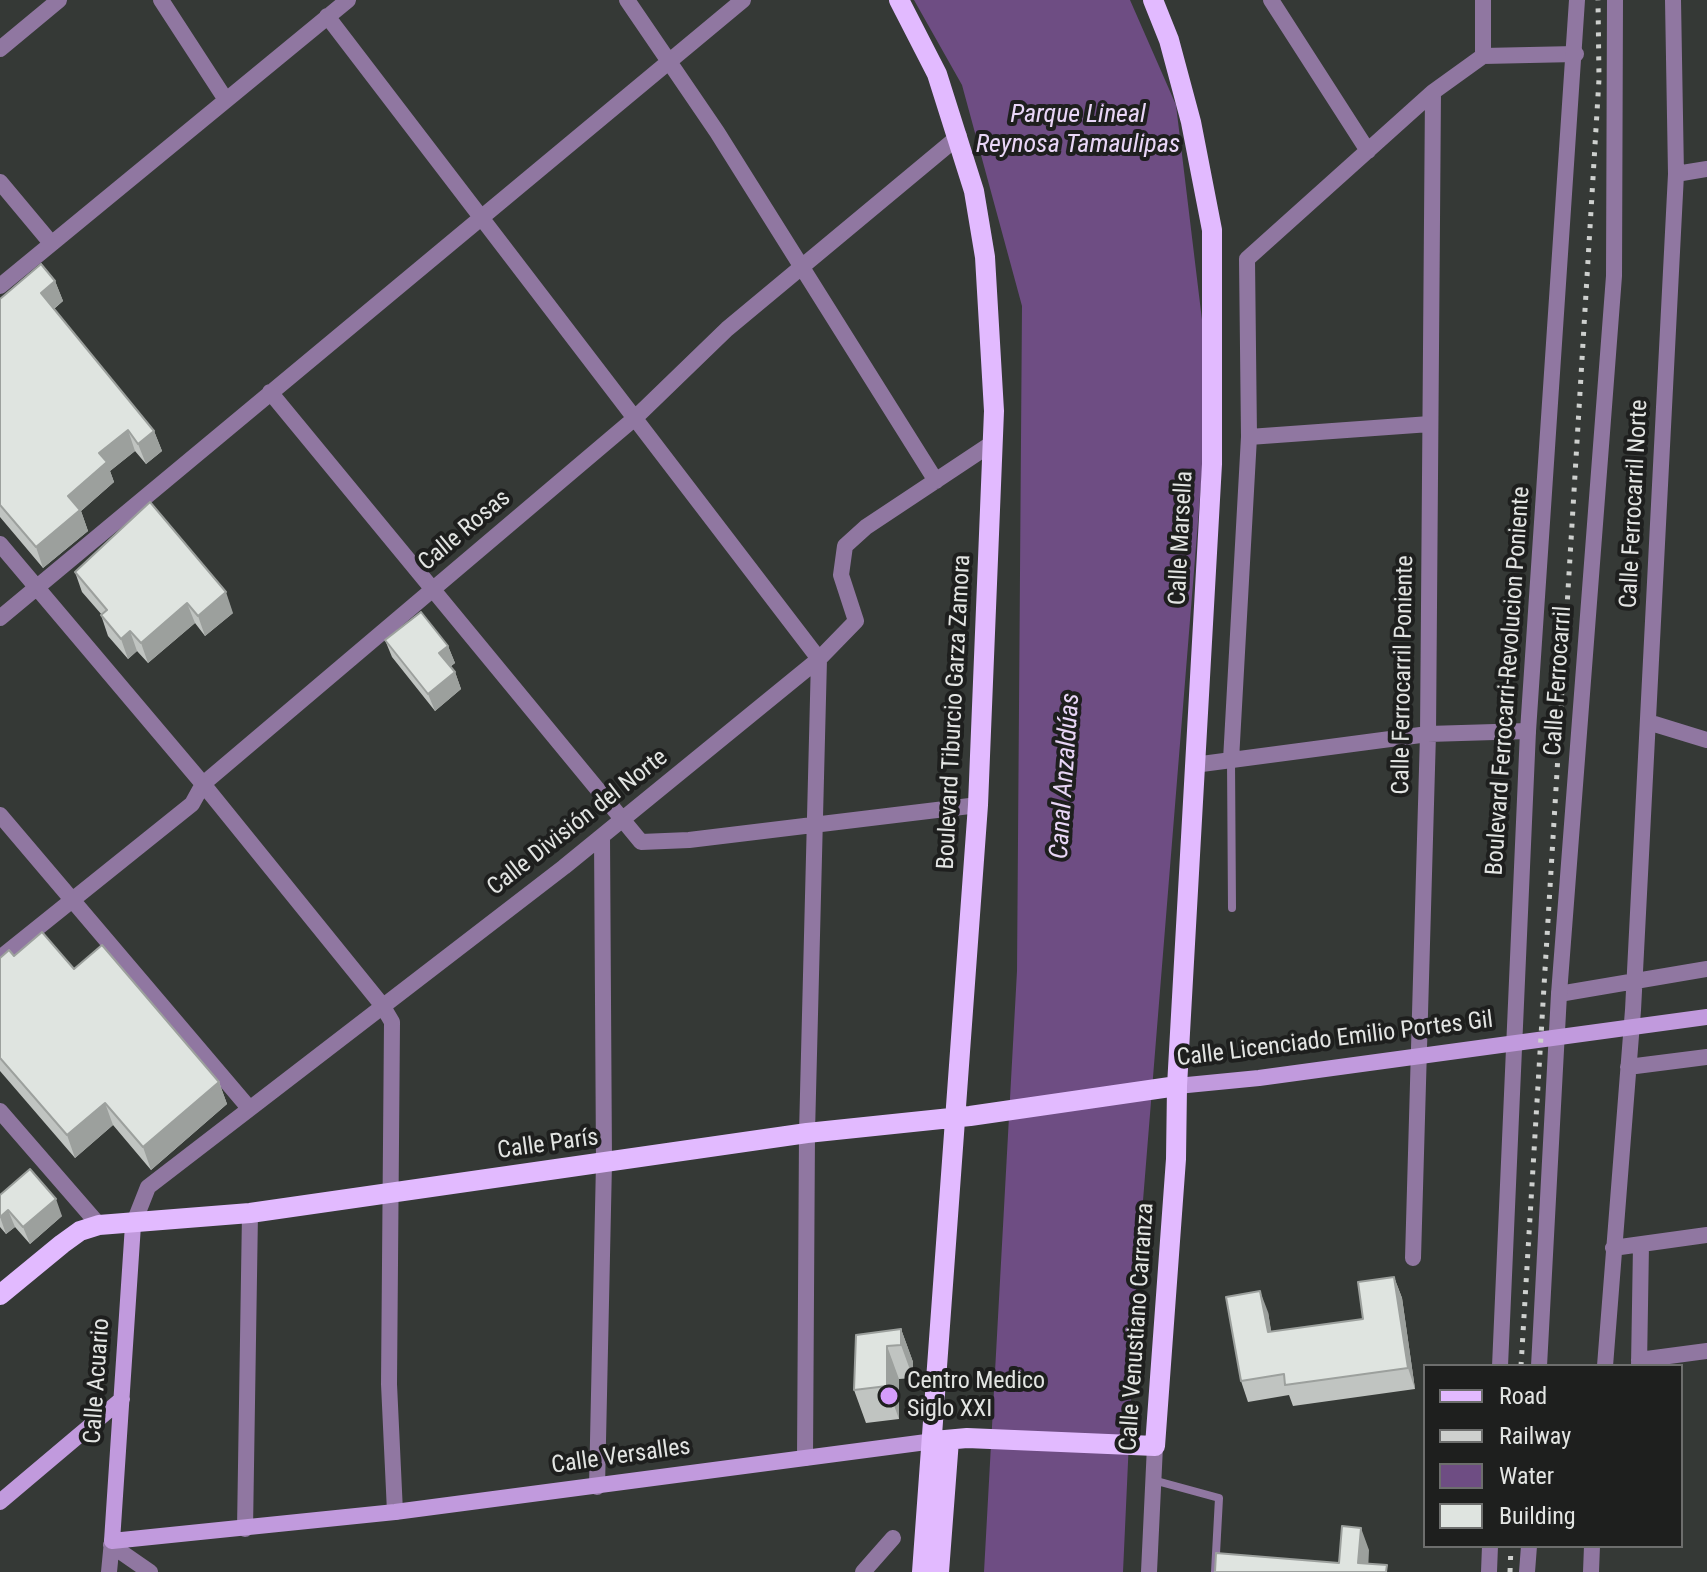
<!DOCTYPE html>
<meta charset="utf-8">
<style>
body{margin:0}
#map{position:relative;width:1707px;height:1572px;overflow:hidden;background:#353936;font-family:"Roboto Condensed",sans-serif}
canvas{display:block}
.legend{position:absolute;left:1423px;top:1364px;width:260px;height:184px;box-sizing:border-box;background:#1e1f1e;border:2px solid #6d6e6d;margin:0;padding:10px 14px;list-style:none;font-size:24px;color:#e3e5e3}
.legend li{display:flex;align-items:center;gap:16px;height:40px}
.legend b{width:40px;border:2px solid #6d6e6d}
</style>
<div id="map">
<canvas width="1707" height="1572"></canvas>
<ul class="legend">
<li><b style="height:10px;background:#e2baff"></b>Road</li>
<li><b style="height:10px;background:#ced0ce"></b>Railway</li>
<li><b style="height:22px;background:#6e4d83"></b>Water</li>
<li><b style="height:22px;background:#dfe4e0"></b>Building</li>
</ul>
</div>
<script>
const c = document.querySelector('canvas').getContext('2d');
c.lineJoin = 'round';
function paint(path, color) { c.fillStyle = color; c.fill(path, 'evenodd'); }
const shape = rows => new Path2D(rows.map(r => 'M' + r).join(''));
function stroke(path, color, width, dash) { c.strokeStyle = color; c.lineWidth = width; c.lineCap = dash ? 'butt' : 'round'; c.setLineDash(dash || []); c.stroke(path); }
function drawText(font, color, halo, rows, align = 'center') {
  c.font = font + ' "Roboto Condensed",sans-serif'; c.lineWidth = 8; c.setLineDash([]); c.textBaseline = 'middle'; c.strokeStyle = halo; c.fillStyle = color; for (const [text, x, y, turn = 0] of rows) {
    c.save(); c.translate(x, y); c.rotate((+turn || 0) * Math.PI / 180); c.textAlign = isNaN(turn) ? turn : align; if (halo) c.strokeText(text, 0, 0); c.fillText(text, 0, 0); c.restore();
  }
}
paint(shape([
 [914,0,1130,0,1176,105,1202,320,1202,472,1136,1287,1123,1572,984,1572,1017,971,1022,306,962,85]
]), '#6e4d83');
stroke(shape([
 [1231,761,1232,908],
 [1153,1480,1219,1498,1215,1572]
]), '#9077a1', 8);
stroke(shape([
 [161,0,226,100],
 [627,0,717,132,936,481],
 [1271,0,1368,151],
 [1483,0,1483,56],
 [327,16,819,659],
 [0,49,59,0],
 [1676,174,1707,169],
 [0,182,51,243],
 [0,286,348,0],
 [270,392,641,842,689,840,978,805],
 [1249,437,1430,424],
 [0,544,203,784,382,1005,392,1022,389,1384,395,1512],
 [0,618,743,0],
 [1648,722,1707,740],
 [1231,760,1249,437,1247,259,1433,92,1483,56,1576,54],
 [1194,765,1428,734,1528,731],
 [0,815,249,1108],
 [0,958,192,804,203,784,635,418,727,329,959,136],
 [1559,994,1707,969],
 [1628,1067,1707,1057],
 [0,1111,99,1225],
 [133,1225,148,1187,564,867,819,659,856,621,841,575,845,546,866,527,994,442],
 [1613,1248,1707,1235],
 [1413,1258,1428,734,1433,92],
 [1639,1360,1707,1351],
 [1605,1366,1633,1010,1676,174,1673,0],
 [1639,1366,1641,1245],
 [805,1458,807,1133,819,659],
 [597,1487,604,1163,602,836],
 [245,1529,250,1213],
 [111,1545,150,1572],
 [109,1572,112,1541],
 [863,1572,893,1538],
 [1149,1572,1155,1446],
 [1591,1572,1592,1546]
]), '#9077a1', 16);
stroke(shape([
 [1500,1366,1528,731,1577,0],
 [1539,1366,1559,994,1614,276,1615,0],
 [1489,1572,1490,1546],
 [1527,1572,1529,1546]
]), '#9077a1', 16);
stroke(shape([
 [1177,1086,1259,1078,1707,1017],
 [133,1225,112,1541,395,1512,934,1441],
 [0,1502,122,1399]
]), '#c19add', 16);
stroke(shape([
 [899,0,937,74,974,191,985,257,994,411,978,805,922,1572],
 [0,1295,62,1244,80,1231,99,1225,250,1213,807,1133,970,1116,1177,1086],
 [934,1441,967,1438,1155,1446,1176,1159,1177,1086,1212,464,1212,230,1191,122,1169,40,1153,0],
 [939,1572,949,1440]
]), '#e2baff', 20);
stroke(shape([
 [1521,1366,1599,79,1598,0],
 [1510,1572,1511,1546]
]), '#ced0ce', 5, [4, 8]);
paint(shape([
 [55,281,63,301,54,309,154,431,162,451,146,464,135,451,110,471,114,482,81,511,88,531,43,568,0,517,0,299],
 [75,572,233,613,205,636,195,623,148,663,137,651,128,659,108,636,101,615,102,615,82,592],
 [385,640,448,646,455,663,450,667,455,672,461,689,435,711,392,657],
 [14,956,74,969,219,1082,227,1104,151,1170,113,1125,75,1158,0,1071,0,958],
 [0,1195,62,1216,30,1244,15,1227,6,1234,0,1227],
 [1394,1277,1402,1298,1415,1389,1293,1406,1289,1395,1248,1402,1241,1381,1268,1312,1271,1332,1363,1319],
 [901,1329,913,1362,913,1378,899,1379,899,1419,866,1423,854,1390,856,1335]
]), '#c0c4c1');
paint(shape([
 [55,281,63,301,48,313,41,293],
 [128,430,135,451,110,471,114,482,81,511,88,531,43,568,36,547,68,496,99,453],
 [154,431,162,451,146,464,138,444],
 [226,592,233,613,205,636,198,616],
 [187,603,195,623,148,663,141,643],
 [130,631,137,651,128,659,121,639],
 [448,646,455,663,445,670,439,653],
 [455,672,461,689,435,711,428,694],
 [219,1082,227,1104,151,1170,143,1147],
 [105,1103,113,1125,75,1158,67,1135],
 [56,1199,62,1216,30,1244,23,1227],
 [8,1210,15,1227,6,1234,0,1217],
 [1394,1277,1402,1298,1415,1389,1408,1368],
 [1260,1291,1268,1312,1275,1353,1268,1332],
 [901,1329,913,1362,913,1378,901,1345],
 [887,1346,899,1379,899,1419,887,1386],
 [1361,1528,1369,1550,1368,1572,1358,1563]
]), '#9ca09d');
const building = shape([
 [41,264,55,281,41,293,154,431,138,444,128,430,99,453,107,462,68,496,80,510,36,547,0,505,0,299,41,264],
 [150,502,226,592,198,616,187,603,141,643,130,631,121,639,101,615,107,610,75,572,150,502],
 [421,612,448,646,439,653,455,672,428,694,385,640,421,612],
 [42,932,74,969,102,945,219,1082,143,1147,105,1103,67,1135,0,1058,0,958,9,950,14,956,42,932],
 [30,1169,56,1199,23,1227,8,1210,0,1217,0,1195,30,1169],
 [1394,1277,1408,1368,1285,1385,1284,1374,1241,1381,1226,1297,1260,1291,1268,1332,1363,1319,1358,1282,1394,1277],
 [901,1329,901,1345,887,1346,887,1386,854,1390,856,1335,901,1329],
 [1342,1526,1361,1528,1358,1563,1387,1565,1386,1572,1215,1572,1216,1553,1339,1563,1342,1526]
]);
paint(building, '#dfe4e0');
stroke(building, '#9ca09d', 2);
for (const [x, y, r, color] of [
 [889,1396,10,"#d59cfb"]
]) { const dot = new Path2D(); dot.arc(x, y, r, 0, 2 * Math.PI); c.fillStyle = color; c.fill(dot); stroke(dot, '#1e1f1e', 3); }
drawText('24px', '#e3e5e3', '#1e1f1e', [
 ["Calle Ferrocarril Norte",1635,504,-87],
 ["Calle Rosas",465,531,-40],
 ["Calle Marsella",1182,538,-87],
 ["Calle Ferrocarril Poniente",1404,675,-89],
 ["Boulevard Ferrocarri-Revolucion Poniente",1509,681,-86],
 ["Calle Ferrocarril",1559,681,-86],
 ["Boulevard Tiburcio Garza Zamora",955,712,-87],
 ["Calle División del Norte",578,823,-38],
 ["Calle Licenciado Emilio Portes Gil",1335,1040,-7],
 ["Calle París",548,1145,-8],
 ["Calle Venustiano Carranza",1138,1327,-86],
 ["Calle Acuario",98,1381,-86],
 ["Calle Versalles",621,1457,-8]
]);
drawText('24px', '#e3e5e3', '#1e1f1e', [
 ["Centro Medico",907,1382],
 ["Siglo XXI",907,1410]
], 'left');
drawText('italic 26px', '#e9d6f7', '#1e1f1e', [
 ["Parque Lineal",1078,115],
 ["Reynosa Tamaulipas",1078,145],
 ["Canal Anzaldúas",1066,776,-86]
]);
</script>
